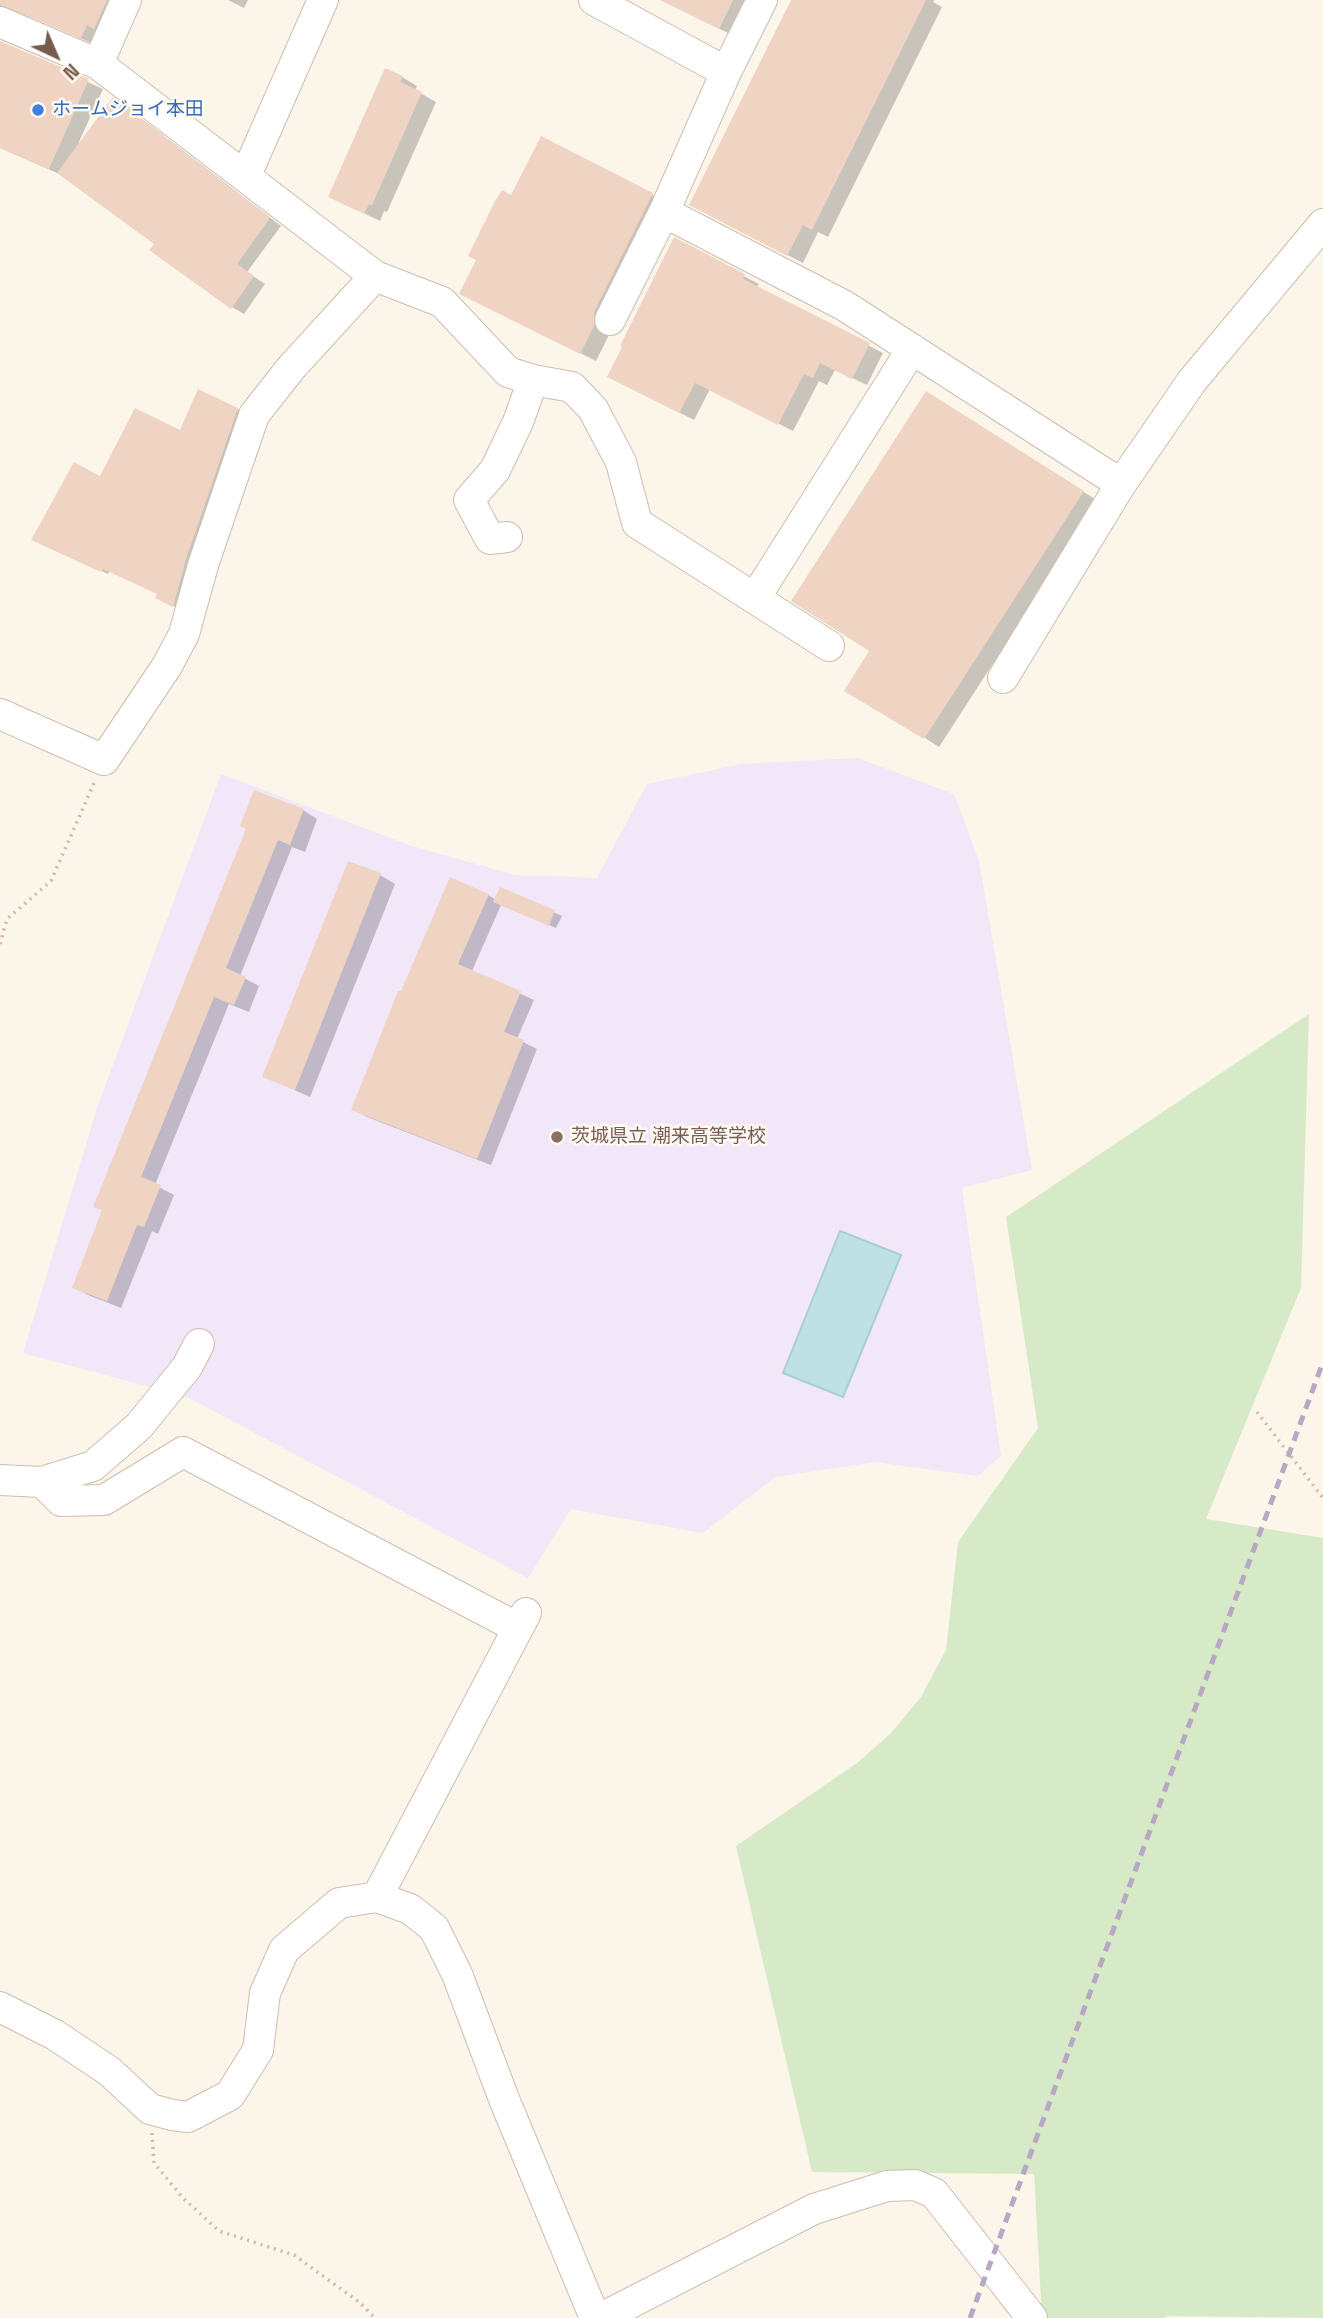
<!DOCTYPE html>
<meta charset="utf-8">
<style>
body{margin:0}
#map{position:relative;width:1323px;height:2318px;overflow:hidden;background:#fcf5ea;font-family:"Space Grotesk",sans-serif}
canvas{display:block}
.north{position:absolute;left:21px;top:21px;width:70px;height:70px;-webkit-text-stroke:5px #fef9f1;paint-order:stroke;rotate:136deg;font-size:19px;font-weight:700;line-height:28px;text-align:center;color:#765b4e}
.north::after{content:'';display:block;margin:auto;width:24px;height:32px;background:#765b4e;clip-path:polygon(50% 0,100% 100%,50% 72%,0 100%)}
</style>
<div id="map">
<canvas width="1323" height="2318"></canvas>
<div class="north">N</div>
</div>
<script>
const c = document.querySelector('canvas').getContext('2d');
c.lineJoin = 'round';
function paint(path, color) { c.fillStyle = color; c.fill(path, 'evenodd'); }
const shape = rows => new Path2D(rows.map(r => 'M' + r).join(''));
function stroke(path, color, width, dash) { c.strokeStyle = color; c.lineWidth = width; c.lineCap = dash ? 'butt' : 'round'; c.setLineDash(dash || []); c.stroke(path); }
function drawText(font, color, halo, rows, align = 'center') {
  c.font = font + ' "Space Grotesk","Noto Sans JP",sans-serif'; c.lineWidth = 5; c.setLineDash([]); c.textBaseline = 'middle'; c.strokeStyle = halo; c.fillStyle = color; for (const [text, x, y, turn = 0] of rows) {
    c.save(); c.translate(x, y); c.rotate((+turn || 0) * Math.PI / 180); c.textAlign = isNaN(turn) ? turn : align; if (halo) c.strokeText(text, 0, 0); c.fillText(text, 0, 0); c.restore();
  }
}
paint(shape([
 [858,758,954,794,979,861,1032,1170,962,1188,1001,1456,978,1476,875,1462,775,1477,703,1533,571,1509,528,1578,187,1397,23,1353,98,1105,221,774,412,846,515,875,597,878,647,784,741,764]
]), '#f2e6f9');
paint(shape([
 [1309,1014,1301,1288,1206,1519,1323,1538,1323,2318,1167,2316,1164,2318,1042,2318,1034,2174,812,2172,736,1846,857,1763,890,1734,921,1697,946,1650,958,1542,1038,1428,1006,1217]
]), '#d7eac8');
const water = shape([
 [840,1231,901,1255,843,1397,783,1373,840,1231]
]);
paint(water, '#bfe1e5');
stroke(water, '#a5d0d7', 2);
paint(shape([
 [0,0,126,0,96,45,22,13,13,12,0,22],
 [228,0,248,0,244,8],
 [662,0,759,0,734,36],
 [793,0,934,0,933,2,942,7,828,237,818,232,803,263,706,213],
 [0,42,103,89,78,144,125,106,281,226,247,272,265,284,244,314,232,307,156,243,64,176,0,148],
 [402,77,417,86,415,90,436,102,387,212,384,211,380,221,330,197],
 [542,139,668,203,609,321,609,335,596,361,477,302],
 [675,240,759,284,756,288,883,353,867,385,835,370,827,385,819,381,793,431,710,389,694,420,623,384],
 [941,402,1098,501,939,747,925,738,871,651],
 [237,409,244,413,180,609,163,601,159,594,110,571,108,574,39,542,101,478,181,432],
 [303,810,317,819,305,852,292,847,240,976,259,986,249,1012,229,1004,155,1185,174,1195,158,1234,152,1231,121,1308,88,1295,74,1287,248,829],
 [380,875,395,884,310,1097,264,1076],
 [501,889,562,916,556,928,501,905,472,971,534,1000,517,1039,537,1049,491,1165,367,1117,353,1109,402,994,488,895,496,900]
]), '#0003');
paint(shape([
 [0,0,107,0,94,29,87,25,81,38,0,5],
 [660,0,733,0,719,29],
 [791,0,926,0,812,230,803,225,787,256,689,205],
 [0,41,89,79,49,169,0,148],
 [385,68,403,76,400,82,422,92,372,205,369,204,364,214,328,197],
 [113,97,270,218,237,264,254,276,231,309,149,250,154,244,57,173],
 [541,136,653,193,594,312,594,326,580,354,459,294,476,260,468,256,494,203,502,190,511,195],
 [674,237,745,274,743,279,870,343,852,379,820,363,813,378,804,374,778,425,695,383,679,413,607,377,622,347,620,346],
 [198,389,238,408,186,559,173,607,155,598,157,594,103,569,101,572,31,540,74,462,100,476,135,408,180,430],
 [926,391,1084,491,924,739,844,691,869,651,791,601],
 [254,790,304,809,290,845,278,840,226,968,246,977,234,1005,214,997,141,1177,161,1185,144,1227,137,1225,107,1301,72,1288,102,1210,93,1207,246,829,240,826],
 [348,861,381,873,295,1090,262,1077],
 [450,877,489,894,458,964,521,991,504,1032,524,1040,477,1159,351,1110,398,991,401,991],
 [500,887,555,910,549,926,493,902]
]), '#f0d4c3');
const minor = shape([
 [594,0,726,72],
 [0,22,98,64,375,276,291,368,254,415,203,565,184,634,167,666,104,760,0,714],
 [98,64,126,0],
 [246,175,323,0],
 [664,212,845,306,1121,484],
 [375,276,442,302,508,372,533,380,572,387,593,409,621,462,637,523,829,646],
 [610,320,664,212,726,72,762,0],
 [507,537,490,539,469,500,495,470,518,422,533,380],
 [755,598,912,349],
 [1003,678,1121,484,1192,381,1323,224],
 [0,1480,42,1482,93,1466,139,1426,187,1367,199,1344],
 [42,1482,61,1501,104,1500,183,1452,518,1628],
 [377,1897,526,1613],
 [0,2007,55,2035,109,2071,150,2109,172,2115,188,2117,230,2095,258,2050,265,1993,284,1950,339,1903,377,1897,410,1909,434,1928,457,1974,504,2099,595,2318],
 [601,2318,814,2209,887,2186,915,2185,934,2193,1032,2318]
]);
stroke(minor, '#cebdb0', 32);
stroke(shape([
 [0,944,7,919,51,881,94,783],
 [152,2133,154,2163,183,2198,219,2231,294,2255,359,2302,375,2318]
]), '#d6b7a5', 3.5, [2, 5]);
stroke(minor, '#fff', 30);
stroke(shape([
 [970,2318,1323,1362]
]), '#b7a8c6', 5, [10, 7]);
stroke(shape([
 [1257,1412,1323,1498]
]), '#d6b7a5', 3.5, [2, 5]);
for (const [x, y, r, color] of [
 [38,110,7,"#3f7fe0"],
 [557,1137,7,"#8d6e63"]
]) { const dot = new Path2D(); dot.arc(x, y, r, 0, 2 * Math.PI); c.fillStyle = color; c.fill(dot); stroke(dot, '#fef9f1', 2.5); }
drawText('19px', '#366cbe', '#fef9f1', [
 ["ホームジョイ本田",52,110]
], 'left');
drawText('19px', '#785e54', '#fef9f1', [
 ["茨城県立 潮来高等学校",571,1137]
], 'left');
</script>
